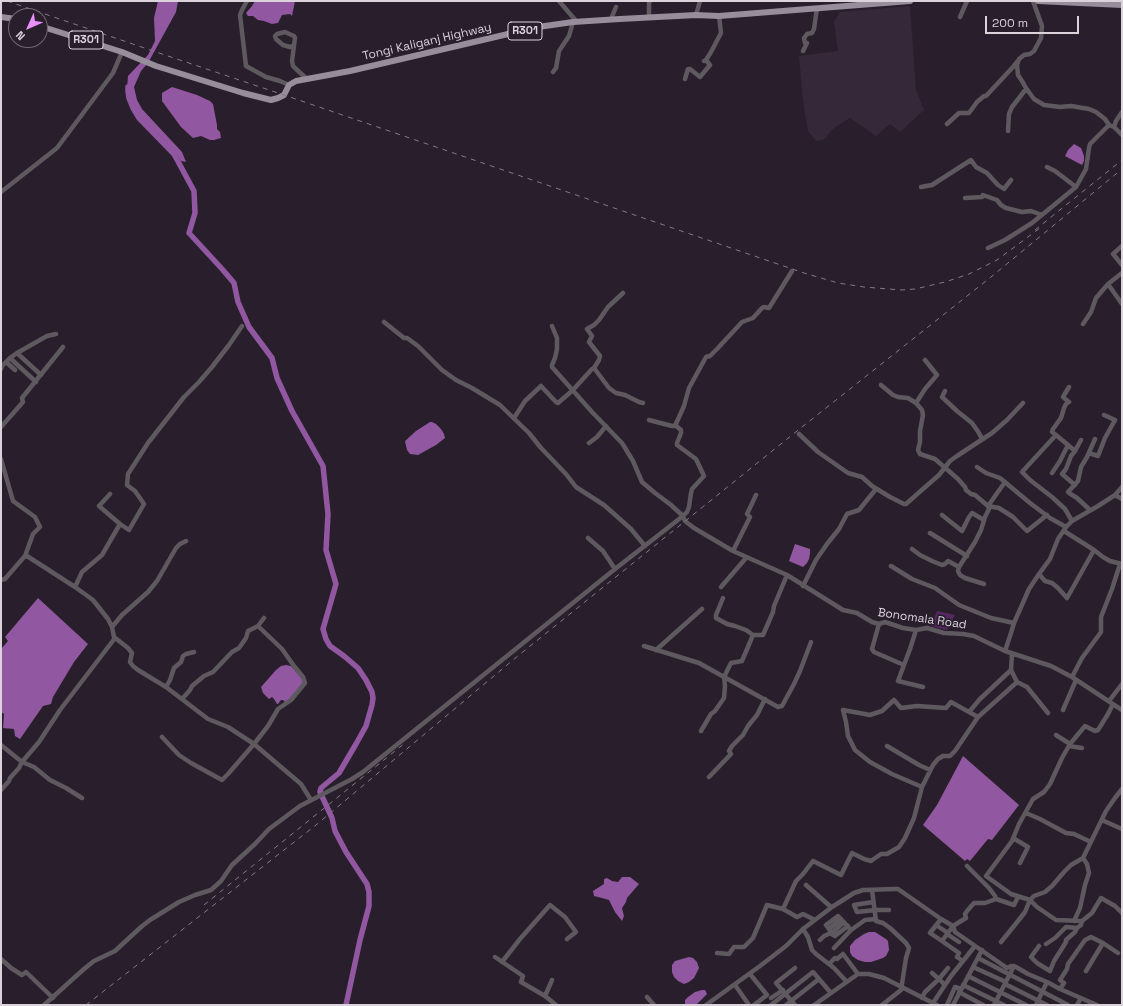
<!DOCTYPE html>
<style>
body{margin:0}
#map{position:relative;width:1123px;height:1006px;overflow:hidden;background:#291f2c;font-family:"Space Grotesk",sans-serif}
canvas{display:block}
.frame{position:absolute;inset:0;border:2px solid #dad3dc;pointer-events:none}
.north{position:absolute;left:8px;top:8px;width:40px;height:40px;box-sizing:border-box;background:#291f2c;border:1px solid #706772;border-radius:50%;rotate:225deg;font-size:11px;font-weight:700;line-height:16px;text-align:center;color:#dad3dc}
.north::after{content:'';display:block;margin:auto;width:14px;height:18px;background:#e88eff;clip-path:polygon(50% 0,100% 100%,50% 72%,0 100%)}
.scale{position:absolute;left:985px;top:16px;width:94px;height:18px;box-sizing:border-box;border:2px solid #dad3dc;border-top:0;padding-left:5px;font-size:12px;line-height:14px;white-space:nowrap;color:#dad3dc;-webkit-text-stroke:3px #291f2c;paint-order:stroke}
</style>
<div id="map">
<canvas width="1123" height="1006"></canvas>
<div class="frame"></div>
<div class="north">N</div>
<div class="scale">200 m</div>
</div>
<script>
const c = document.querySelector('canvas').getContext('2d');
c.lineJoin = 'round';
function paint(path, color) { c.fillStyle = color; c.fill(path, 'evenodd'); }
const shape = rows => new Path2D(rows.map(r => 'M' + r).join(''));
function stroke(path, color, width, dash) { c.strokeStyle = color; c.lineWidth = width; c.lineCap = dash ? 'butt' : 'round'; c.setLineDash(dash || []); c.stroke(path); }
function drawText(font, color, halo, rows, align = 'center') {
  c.font = font + ' "Space Grotesk",sans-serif'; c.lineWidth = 3.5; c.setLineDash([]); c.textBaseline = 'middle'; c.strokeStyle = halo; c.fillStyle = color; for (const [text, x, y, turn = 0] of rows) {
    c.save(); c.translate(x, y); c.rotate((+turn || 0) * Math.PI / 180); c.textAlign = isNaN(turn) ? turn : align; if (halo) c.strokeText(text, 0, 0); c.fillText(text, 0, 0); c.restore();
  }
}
paint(shape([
 [910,6,916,90,924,110,900,132,890,124,876,136,850,118,834,128,823,140,816,141,808,131,803,101,799,56,838,51,834,22,840,12]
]), '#352838');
paint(shape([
 [937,611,955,615,947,630,931,626]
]), '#572762');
paint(shape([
 [158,1,178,1,176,12,148,63,141,71,134,87,137,100,142,109,182,152,186,162,181,161,176,153,157,133,145,124,131,106,127,89,128,76,148,55,155,41,154,18],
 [255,1,295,1,292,16,290,14,282,15,278,23,272,24,264,21,258,20,253,16,248,16,246,13,252,6],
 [172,87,197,95,210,101,213,104,217,125,217,129,220,132,221,138,214,140,210,140,201,136,193,138,181,127,162,101,162,93],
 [1074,144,1081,148,1084,156,1084,161,1082,165,1065,156,1068,150],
 [430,422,432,422,436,424,441,429,444,434,445,438,436,445,418,455,410,454,407,450,405,441,416,431],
 [795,544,810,549,810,554,809,559,807,563,803,567,789,561],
 [38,598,88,644,74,662,53,697,51,704,43,706,20,739,15,736,14,729,3,728,4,714,1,712,1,649,8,641,5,637],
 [286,665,291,666,304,681,292,697,285,702,283,700,281,700,278,704,277,704,274,699,272,697,269,699,263,693,261,687,276,670,281,666],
 [963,756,1019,805,992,840,988,839,970,861,967,859,965,861,923,825,937,805],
 [622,877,630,877,639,884,627,898,626,902,622,908,624,916,622,921,615,912,609,900,602,898,594,896,593,891,604,884,604,879,607,878,612,881,618,882],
 [869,932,875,932,886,939,888,941,889,950,886,956,883,958,871,962,865,962,858,960,852,956,850,952,850,946,855,940,864,934],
 [689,957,693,958,697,962,699,968,694,978,689,982,684,984,678,981,674,977,672,972,672,965,675,961],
 [702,990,705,990,707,994,696,1005,686,1005,685,1004,685,1000,688,997,695,992]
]), '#9157a0');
stroke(shape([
 [128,87,128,91,129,98,133,108,139,118,174,154,194,191,195,213,189,233,223,270,234,283,238,302,249,327,272,358,277,378,292,411,323,466,328,514,326,550,336,584,323,629,326,639,330,646,344,656,358,668,366,680,372,692,373,698,372,705,366,726,356,744,339,773,321,788,320,792,332,818,335,831,346,852,367,884,369,892,369,906,360,940,346,1005]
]), '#9157a0', 5.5);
stroke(shape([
 [247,1,242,10,240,15,246,66,266,77,280,81,289,85],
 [559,1,577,22],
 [1033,1,1042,26,1041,38,1034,51,1030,54,1024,55,1019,59,1017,65,1018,75,1022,81,1026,88,1034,99,1044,105,1060,107,1071,106,1089,109,1096,112,1105,119,1109,125,1114,127,1122,135],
 [696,15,700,1],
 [960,17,967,1],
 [649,18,649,3,650,1],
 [611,19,616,7],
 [293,46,290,47,283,45,276,39,275,36,277,34,285,32,294,36,295,38,292,61,293,66,296,69,307,79],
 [803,51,807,43,805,43,804,38,807,34,812,33,814,29,817,8],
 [704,61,706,60,711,52,721,33,719,16],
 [553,72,556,68,559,51,569,36,573,22],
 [685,79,688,69,690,69,700,77,710,65,706,60],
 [947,124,959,113,969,113,977,102,984,96,986,96,1013,67,1017,62],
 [1114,127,1116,121,1122,112],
 [1008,131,1009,114,1012,107,1026,89],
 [1047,167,1055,171,1076,187],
 [921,187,932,185,971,160,976,167,987,173,998,185,1004,189,1011,180],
 [1,192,57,148,113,73,122,52],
 [965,198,982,197,983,195,997,200,1001,205,1006,208,1022,212,1031,211,1042,215],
 [1122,246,1113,254,1114,255,1122,265],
 [988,248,1005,240,1032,223,1076,187,1086,169,1089,148,1090,144,1109,125],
 [1108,284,1122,304],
 [384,322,404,338,407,338,418,346,442,370,456,380,472,388,500,405,529,433,541,448,566,474,576,487,604,505,631,529,645,546],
 [1083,324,1091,312,1096,298,1108,284,1122,273],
 [552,326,557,338,557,349,555,358,552,365,552,367,592,412,622,443,633,461,642,482,655,493,671,505,683,516,685,521,694,528,733,551,787,575,843,610,857,613,872,622,879,624,885,622,903,628,916,630,927,628,944,633,963,634,974,636,1005,651,1051,666,1072,677,1122,710],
 [17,353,41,375],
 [10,358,36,382],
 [6,362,15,370],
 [594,368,599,360,600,356,589,342,592,336,587,329,594,325,599,320,608,307,623,293],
 [1,369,2,366,10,358,17,353,47,336,56,334],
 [881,385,893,395,898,397,908,398,916,403,922,410,923,415,920,431,920,442,918,450,920,454,935,459,958,479,965,487,966,490,971,494,975,495,988,506,1005,482],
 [1069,387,1063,397,1069,402,1066,404,1064,408,1061,418,1053,429,1052,432,1056,435,1022,472,1030,480,1052,497,1065,509,1072,521],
 [945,391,942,397,957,411,972,423,979,433,982,439],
 [916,403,925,389,937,375,925,360],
 [514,418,525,401,541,386,556,402,558,403,573,390,592,369,594,368,609,388,616,393,625,395,639,402,643,403],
 [649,420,672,426,675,426,684,406,689,388,706,357,710,356,717,349,742,322,753,318,762,308,764,307,769,308,792,271],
 [1,427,23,402,22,398,63,347],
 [799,434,818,452,848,473,862,477,872,486,890,497,904,504,906,504,915,496,939,475,950,461,957,456,992,433,1007,420,1023,403],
 [589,443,597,437,606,426],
 [1068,445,1075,451,1071,456,1066,469,1062,474,1075,485],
 [1075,451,1081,440],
 [1089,453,1098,456,1105,438,1115,420,1104,415],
 [1,459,13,501,35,517,40,527,33,534,25,556],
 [977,467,986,473,1000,478,1030,503,1050,518,1066,527],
 [1052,473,1060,461,1068,445,1056,435],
 [110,494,99,506,120,524],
 [1115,495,1122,499],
 [1090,510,1077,498,1069,493,1068,492,1078,481,1081,467,1087,457,1095,439],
 [942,515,962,531,969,517,972,513,984,520],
 [1064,531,1094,550,1103,557,1110,561,1122,564],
 [930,533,967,556],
 [588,538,603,551,615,569],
 [912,549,920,555,932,561,942,565,945,564,948,561,959,567],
 [733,551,750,517,747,514,756,495],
 [891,566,912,579,935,588,959,605,991,618,1014,623],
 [1039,574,1045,581,1052,583,1058,588,1067,598,1094,550],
 [1,580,5,579,24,557,27,556,75,587,93,600,108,619,112,627,114,637,128,648,132,653,130,662,133,666,138,670,166,687,208,719,228,727,254,744,301,784,311,800],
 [984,584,965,578,960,575,958,571,959,567,975,542,981,530,985,517,989,509,988,506,999,508,1013,517,1027,531,1047,515],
 [803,586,816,560,827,544,839,529,847,514,859,510,876,489],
 [75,587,82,572,102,555,120,524,129,530,144,504,135,491,127,485,128,474,148,443,184,397,199,382,212,367,229,345,242,326],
 [721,587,746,558],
 [723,598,716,615,716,618,727,624,735,626,746,630,753,635],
 [879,624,872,649,874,652,904,665],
 [112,627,122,615,148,592,157,581,176,548,180,544,186,541],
 [916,630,910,649,898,681,923,687],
 [644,646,699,663,778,707,782,706,794,684,800,671,811,642],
 [656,650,702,609],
 [1005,651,1011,633,1014,623,1029,589,1039,574,1050,559,1058,539,1066,527,1072,521,1098,506,1115,495,1122,487],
 [1072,677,1082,658,1101,632,1101,617,1112,589,1120,564],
 [1017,682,1027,687,1048,713],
 [166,687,170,680,174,668,181,662,183,656,186,654,194,652],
 [182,699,190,690,192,686,204,676,213,672,232,652,239,648,246,638,248,631,258,626,264,618],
 [1109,701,1122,684],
 [1113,704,1108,714,1098,730,1095,731,1085,726,1070,744,1062,758,1050,784,1044,792,1033,799,1019,824,1012,841,986,876,1011,894,1030,900,1037,907,1056,920,1082,921,1092,913,1101,898,1115,906,1122,913],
 [1063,710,1076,680],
 [969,712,980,699,1011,670],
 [701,731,711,714,715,711,724,698,725,686,724,677,731,663,742,661,753,635,763,635,773,612,774,606,787,575],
 [1056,735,1070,744],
 [162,737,179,755,191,763,222,780,228,774,254,744,268,726,278,709,291,700,305,683,303,677,294,666,282,649,258,626],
 [1,745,22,762,39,742,60,710,115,638],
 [887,746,919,765,930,770],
 [1069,746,1082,748],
 [709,777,731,754,729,751,732,746,743,735,748,726,757,715,765,699],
 [922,787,892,774,870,762,855,750,848,736,846,722,843,710,870,715,882,711,894,700,901,708,917,706,946,708,951,702,978,717],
 [1,790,9,781,10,778,19,768,22,762,34,767,50,780,66,788,82,798],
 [1026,813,1040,819,1066,833,1074,834,1091,842],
 [1102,821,1104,821,1122,829],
 [1013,838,1028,847,1020,863],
 [967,866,989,888,995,896,996,899],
 [806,885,831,907],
 [872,890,876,921,883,923,890,928,906,943,909,948,906,958,901,990,882,1005],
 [873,902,854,905,857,912,875,910,889,910],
 [783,909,797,917,803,914,815,920],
 [941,919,953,926,966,918,965,914,967,911,974,903,985,903,996,899,1014,905,1018,897],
 [1074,921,1080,908,1085,885,1089,873,1087,864,1083,858],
 [936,925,948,933],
 [953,926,955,932,1007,968,1011,966,1016,967,1028,974,1047,982,1060,989,1097,1005],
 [803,929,808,937,812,950,816,954,834,968,846,981],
 [829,929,826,925,838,916,851,930],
 [830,931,829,929,841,919],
 [830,933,835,936,848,926],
 [947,934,959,942],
 [820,940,824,936,833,932,844,922],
 [942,941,959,953,957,957,963,961],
 [1001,942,1018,921,1025,912,1030,900,1034,896,1045,892,1052,886,1064,872,1071,865,1083,858,1106,811,1115,798,1122,789],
 [1046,944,1055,938,1066,927,1077,928,1081,925,1082,921],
 [1039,946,1031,957,1037,963,1050,971,1054,961,1066,942,1066,940,1075,932,1077,928],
 [834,948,851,930,865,920,875,919],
 [717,953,729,954,734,947,744,947,753,938,767,905,783,909,796,881,803,874,813,861,841,875,852,853,864,859,871,861,881,854,887,854,899,847,905,838,914,818,922,787,933,765,938,759,943,756,950,756,955,751,978,717,1016,683,1017,682,1011,670,1012,654],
 [495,957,523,976,521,982,545,996,556,1005],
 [978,958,1068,1005],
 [1,959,11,968,22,975,26,972,53,998],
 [502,962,520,939,550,905,565,917,576,932,567,939],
 [829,964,835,958,837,959,843,954,858,974],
 [973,967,1006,982],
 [795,968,776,983,795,1005],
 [1086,971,1103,943],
 [932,973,939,979,948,968],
 [750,974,767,995,754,1005],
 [968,976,1026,1005],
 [1005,984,1047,1005],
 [735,985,749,1005],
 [963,985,1004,1005],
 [1060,989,1064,983,1060,980,1067,969,1068,964,1085,940,1091,937,1103,943,1118,953],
 [959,992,983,1005],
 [545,996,552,980],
 [647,997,654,1005],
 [771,998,783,990],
 [922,998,925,992,939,979,945,985],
 [933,1003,951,976,975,946],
 [44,1005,84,969,94,961,115,951,141,927,150,920,179,902,195,895,211,890,221,881,232,865,255,844,269,829,300,806,352,779,363,772,615,569,683,516,687,512,689,507,691,493,692,489,704,476,696,459,677,445,677,443,681,433,681,430,675,425],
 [706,1005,760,966,786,946,803,929,832,907,854,893,863,890,895,889,898,889,941,919,930,933,942,941,953,926],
 [771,1005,813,972,819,979],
 [786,1005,819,979,831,993],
 [814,1005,858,974,869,974,884,978,937,1005],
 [947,1005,955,987,961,989],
 [953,1005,982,950],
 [994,1005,1014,966],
 [1036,1005,1047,982],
 [1077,1005,1081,998]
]), '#5e595f', 4.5);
stroke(shape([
 [1038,1,1122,5],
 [1,17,16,19],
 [40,26,122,52,156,66,243,93,271,100,278,98,284,95,289,85,296,81,350,71,538,27,573,22,620,19,696,15,719,16,910,1]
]), '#988d9b', 6);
stroke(shape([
 [7,1,159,53,284,95,804,273,838,283,864,287,901,290,915,289,945,282,969,274,997,260,1040,228],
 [1035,230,1122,160],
 [204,905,405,743],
 [86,1005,316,825,519,655,797,431,991,277,1122,169]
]), '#837a85', 1, [5, 5]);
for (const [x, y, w] of [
 [525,31,34],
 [86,40,34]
]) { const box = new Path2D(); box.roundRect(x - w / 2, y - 9, w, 18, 3); c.fillStyle = '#291f2c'; c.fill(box); stroke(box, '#dad3dc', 1); }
drawText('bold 11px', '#dad3dc', null, [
 ["R301",525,31],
 ["R301",86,40]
]);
drawText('12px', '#dad3dc', '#291f2c', [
 ["Tongi Kaliganj Highway",427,42,-13],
 ["Bonomala Road",922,619,8]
]);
</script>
